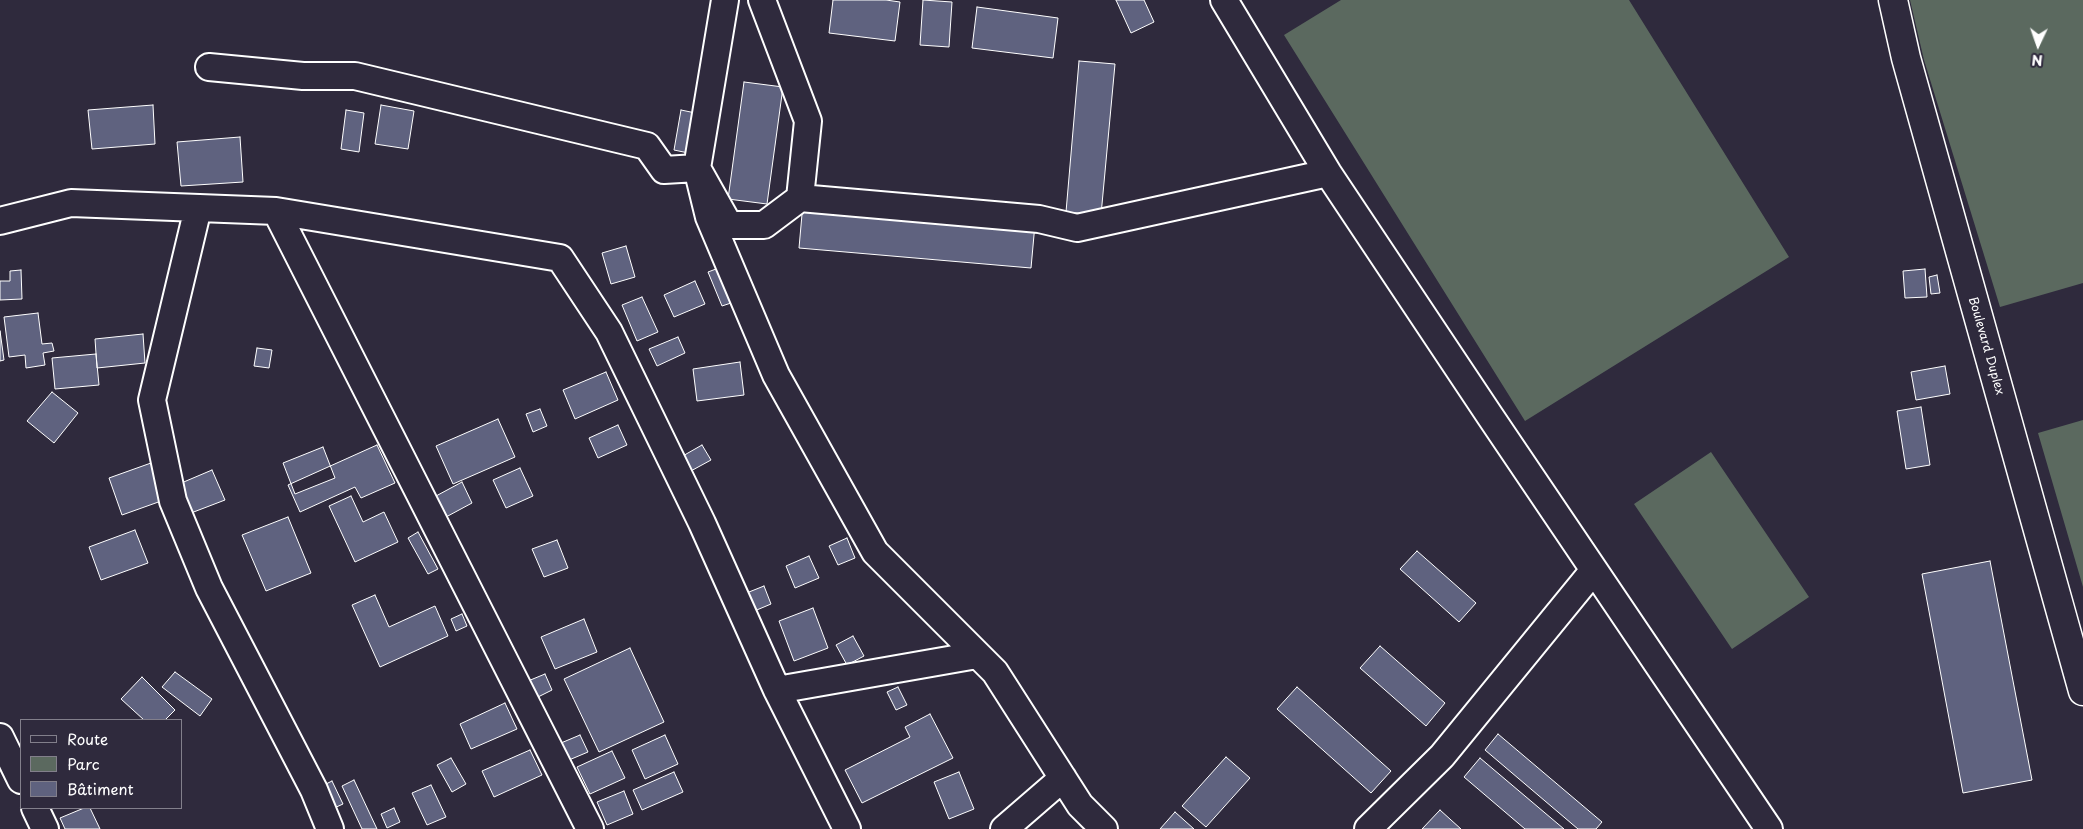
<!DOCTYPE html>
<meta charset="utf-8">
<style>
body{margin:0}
#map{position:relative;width:2083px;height:829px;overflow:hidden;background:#2f2a3d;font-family:"Playpen Sans",sans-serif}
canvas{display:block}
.legend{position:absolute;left:20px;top:719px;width:162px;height:90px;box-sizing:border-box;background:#2f2a3d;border:1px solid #827f8b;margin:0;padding:6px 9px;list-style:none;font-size:15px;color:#fff}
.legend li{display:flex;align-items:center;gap:10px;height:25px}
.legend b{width:25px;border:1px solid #827f8b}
.north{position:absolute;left:2013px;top:20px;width:50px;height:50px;-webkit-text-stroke:4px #2f2a3d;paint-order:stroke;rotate:183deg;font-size:14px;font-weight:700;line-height:20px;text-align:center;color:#fff}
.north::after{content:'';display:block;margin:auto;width:18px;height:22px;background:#fff;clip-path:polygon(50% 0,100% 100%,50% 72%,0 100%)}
</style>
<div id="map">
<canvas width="2083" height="829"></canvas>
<ul class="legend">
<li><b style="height:6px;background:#2f2a3d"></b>Route</li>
<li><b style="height:14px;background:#5b695f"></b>Parc</li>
<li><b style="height:14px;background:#5f627f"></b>Bâtiment</li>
</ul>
<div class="north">N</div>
</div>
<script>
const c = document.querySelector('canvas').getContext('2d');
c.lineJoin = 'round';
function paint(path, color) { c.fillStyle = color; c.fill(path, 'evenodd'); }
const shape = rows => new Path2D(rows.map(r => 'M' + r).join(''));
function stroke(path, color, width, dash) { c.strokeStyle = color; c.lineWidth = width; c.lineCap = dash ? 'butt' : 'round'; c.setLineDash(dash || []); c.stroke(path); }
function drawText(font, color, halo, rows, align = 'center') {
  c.font = font + ' "Playpen Sans",sans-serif'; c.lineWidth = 4.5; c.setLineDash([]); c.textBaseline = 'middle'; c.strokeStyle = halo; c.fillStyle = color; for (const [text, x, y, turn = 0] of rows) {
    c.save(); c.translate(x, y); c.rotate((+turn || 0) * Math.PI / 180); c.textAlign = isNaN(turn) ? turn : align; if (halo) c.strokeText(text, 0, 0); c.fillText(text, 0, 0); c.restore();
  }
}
paint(shape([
 [1341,0,1629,0,1789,257,1525,421,1284,35],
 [1910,0,2083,0,2083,283,2000,307,1924,60],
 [2083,420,2083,587,2038,433],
 [1711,452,1809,597,1732,649,1634,504]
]), '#5b695f');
const building = shape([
 [833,0,886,0,900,2,895,41,829,33,833,0],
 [923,0,952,2,949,47,920,45,923,0],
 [1116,0,1144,0,1154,22,1131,33,1116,0],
 [977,7,1058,18,1053,58,972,48,977,7],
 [1079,61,1115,64,1101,215,1066,212,1079,61],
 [744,82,783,87,767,204,728,199,744,82],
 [153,105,155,144,92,149,88,110,153,105],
 [381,105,414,111,408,149,375,144,381,105],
 [346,110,364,113,359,152,341,149,346,110],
 [681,110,705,115,698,155,674,150,681,110],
 [240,137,243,182,181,186,177,142,240,137],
 [803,203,1035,224,1031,268,799,248,803,203],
 [626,246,635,277,611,284,602,253,626,246],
 [724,266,737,301,722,306,708,272,724,266],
 [1925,269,1927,297,1905,298,1903,271,1925,269],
 [21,270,22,299,0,300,0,281,10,281,10,271,21,270],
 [1937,275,1940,293,1931,294,1929,277,1937,275],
 [695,281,705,304,674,317,664,295,695,281],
 [642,297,658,332,637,341,622,305,642,297],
 [38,313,42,344,52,343,54,351,43,353,45,365,26,368,25,355,9,357,4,317,38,313],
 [0,331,4,360,0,361,0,331],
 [143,334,145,363,97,368,95,339,143,334],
 [678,337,685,353,657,366,649,349,678,337],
 [257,348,272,350,269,368,254,366,257,348],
 [96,354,99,385,55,389,52,358,96,354],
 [740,362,744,395,697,401,693,369,740,362],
 [1945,366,1950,394,1916,400,1911,372,1945,366],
 [606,372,618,400,575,419,563,390,606,372],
 [52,392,78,413,54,443,27,421,52,392],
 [1921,407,1930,465,1906,469,1897,411,1921,407],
 [540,409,547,426,533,432,526,414,540,409],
 [498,419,515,457,453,484,436,446,498,419],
 [618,425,627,445,598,458,589,438,618,425],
 [377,445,395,483,361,498,355,487,300,512,288,485,377,445],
 [702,445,711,460,689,472,681,457,702,445],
 [323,447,335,478,295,494,283,463,323,447],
 [151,463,164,500,122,515,109,478,151,463],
 [520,468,533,496,506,508,493,480,520,468],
 [212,470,225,500,191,513,179,484,212,470],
 [462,482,472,503,446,517,436,496,462,482],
 [351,496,363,522,384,512,398,542,355,562,329,506,351,496],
 [288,517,311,573,266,591,242,535,288,517],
 [135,530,148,563,101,580,89,547,135,530],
 [418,532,438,569,428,574,408,538,418,532],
 [847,538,855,558,838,565,829,546,847,538],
 [557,540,568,568,544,577,532,549,557,540],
 [1417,551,1476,603,1459,622,1400,569,1417,551],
 [809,556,819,578,795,588,786,566,809,556],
 [1990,561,2032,780,1963,793,1922,574,1990,561],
 [764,586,771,604,752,612,744,594,764,586],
 [375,595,389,627,435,606,448,636,380,667,352,605,375,595],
 [813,608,828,648,794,661,779,621,813,608],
 [462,614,467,626,456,631,451,619,462,614],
 [584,619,597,652,555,669,541,637,584,619],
 [853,636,864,656,847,665,836,645,853,636],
 [1380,646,1445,703,1426,726,1360,668,1380,646],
 [630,648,664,722,599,752,564,679,630,648],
 [175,672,212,699,200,716,162,687,175,672],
 [545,674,552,690,536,698,528,681,545,674],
 [142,677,175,710,165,720,144,720,121,699,142,677],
 [898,687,907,705,896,710,887,692,898,687],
 [1297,687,1391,771,1371,793,1277,709,1297,687],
 [505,703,517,729,471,749,460,724,505,703],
 [930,714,953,758,862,803,845,770,910,737,905,727,930,714],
 [1498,734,1602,822,1596,829,1578,829,1485,750,1498,734],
 [580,735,588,752,569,760,561,743,580,735],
 [665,735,678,764,645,779,632,750,665,735],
 [530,750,542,775,494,797,482,771,530,750],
 [612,751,625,778,590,794,577,767,612,751],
 [1226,757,1250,778,1206,827,1182,806,1226,757],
 [451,758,466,784,452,792,437,765,451,758],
 [1480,758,1564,829,1525,829,1464,777,1480,758],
 [674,772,683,792,642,810,633,790,674,772],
 [959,772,974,809,949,819,934,782,959,772],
 [354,780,377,829,362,829,342,786,354,780],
 [332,781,343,804,332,809,320,787,332,781],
 [431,785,446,817,427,825,412,793,431,785],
 [624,791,633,814,607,825,597,802,624,791],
 [84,808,90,808,100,829,65,829,60,818,84,808],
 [394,808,400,822,387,828,381,814,394,808],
 [1440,810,1461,829,1422,829,1440,810],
 [1175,812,1194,829,1160,829,1175,812]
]);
paint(building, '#5f627f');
stroke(building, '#fff', 1);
const minor = shape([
 [725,0,697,168,709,217,776,375,875,552,995,672,1080,805,1104,829],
 [762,0,808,121,800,198],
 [1224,0,1328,173,1490,416,1769,829],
 [209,67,303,76,355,76,647,146,664,170,697,168,729,225,764,225,800,198,1039,219,1077,228,1328,173],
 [198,208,152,400,173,501,209,588,314,790,330,829],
 [276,211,590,829],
 [0,221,71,203,276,211,560,258,609,332,702,523,777,690,847,829],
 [777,690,977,655],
 [0,737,21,780],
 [35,808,45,829],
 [1004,829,1063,778],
 [1368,829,1442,756,1594,570]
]);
const secondary = shape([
 [1893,0,1906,58,2083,691]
]);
stroke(minor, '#fff', 30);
stroke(secondary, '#fff', 31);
stroke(minor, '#2f2a3d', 26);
stroke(secondary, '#2f2a3d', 28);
drawText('12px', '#fff', '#2f2a3d', [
 ["Boulevard Duplex",1986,346,74]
]);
</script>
